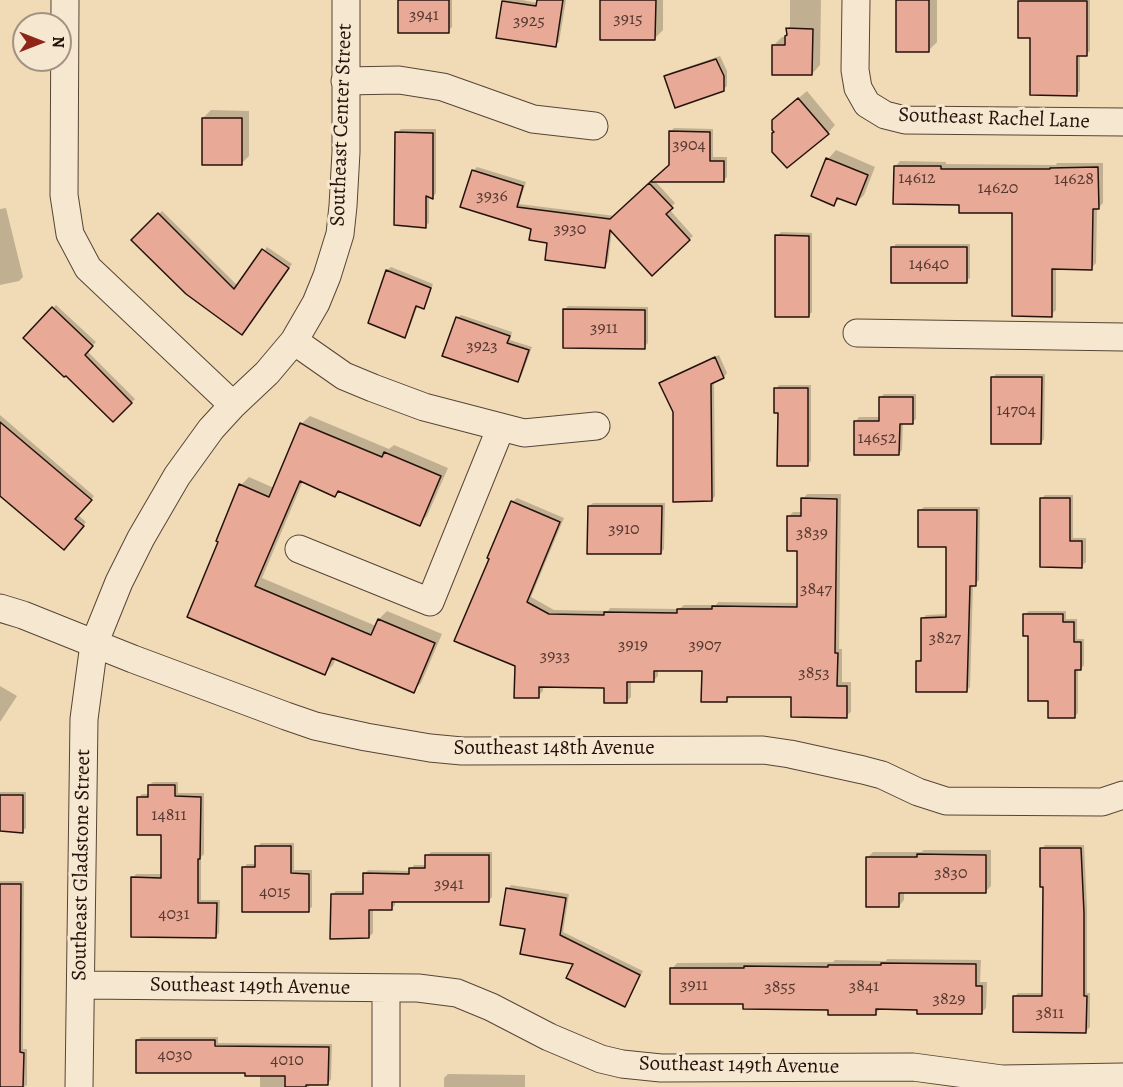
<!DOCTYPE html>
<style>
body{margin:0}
#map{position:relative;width:1123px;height:1087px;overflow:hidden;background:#f1dbb6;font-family:Alegreya,serif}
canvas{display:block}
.north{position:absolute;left:12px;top:12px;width:60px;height:60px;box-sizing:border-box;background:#f6e8d0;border:2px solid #a29282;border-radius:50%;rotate:90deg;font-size:16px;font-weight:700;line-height:24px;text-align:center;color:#24120c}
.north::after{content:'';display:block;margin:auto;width:21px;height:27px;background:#8f2418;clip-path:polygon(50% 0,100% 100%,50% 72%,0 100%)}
</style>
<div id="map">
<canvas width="1123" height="1087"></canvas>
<div class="north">N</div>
</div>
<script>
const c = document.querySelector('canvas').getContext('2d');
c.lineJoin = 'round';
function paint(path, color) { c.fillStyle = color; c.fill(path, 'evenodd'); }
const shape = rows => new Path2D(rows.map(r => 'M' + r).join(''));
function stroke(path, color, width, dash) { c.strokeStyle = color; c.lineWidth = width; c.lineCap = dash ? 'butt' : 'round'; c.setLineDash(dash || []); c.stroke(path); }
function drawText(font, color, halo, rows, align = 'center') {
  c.font = font + ' Alegreya,serif'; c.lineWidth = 6; c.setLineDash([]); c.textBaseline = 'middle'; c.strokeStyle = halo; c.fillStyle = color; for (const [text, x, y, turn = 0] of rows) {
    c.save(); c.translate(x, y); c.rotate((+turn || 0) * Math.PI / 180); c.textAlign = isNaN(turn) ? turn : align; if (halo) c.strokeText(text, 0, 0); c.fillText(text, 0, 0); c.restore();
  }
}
paint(shape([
 [400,0,452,0,452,27,448,31],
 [504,0,522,0,538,3,539,0,566,0,559,42,555,45,503,1],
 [602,0,663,0,663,30,654,39],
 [790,0,821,0,820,65,812,74,774,45,782,37,786,37,788,35,787,29,790,26],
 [898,0,937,0,937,42,929,50],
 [1020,0,1090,0,1090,51,1086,54,1080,54,1080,91,1076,95,1032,37,1019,1],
 [720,56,727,71,727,86,723,90,666,76,670,73],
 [807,91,835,125,828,133,782,112],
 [211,110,249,111,249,156,241,164,203,118],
 [674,128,713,129,713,157,727,157,727,177,723,181,670,165,670,132],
 [401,129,436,129,436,193,433,197,429,196,429,223,425,226,397,133],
 [836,150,875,167,864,195,856,203,841,197,834,204,813,196,828,159],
 [900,161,946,162,946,164,1056,165,1057,163,1103,163,1103,203,1097,209,1096,263,1091,268,1056,268,1056,310,1051,315,1014,211,960,203,895,167],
 [477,167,526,182,519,204,615,216,654,180,675,203,669,209,693,236,652,273,612,230,608,262,604,266,549,241,533,228,462,206,474,170],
 [6,208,23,277,19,281,0,285,0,209],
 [162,211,238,286,267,247,292,264,242,333,133,240],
 [781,232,812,233,812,312,808,316,777,236],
 [896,244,970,244,970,278,966,281,893,247],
 [391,267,433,284,427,303,423,307,418,305,408,332,405,336,370,322,387,270],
 [56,305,96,342,87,351,135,399,113,420,66,373,25,338],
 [568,306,648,307,648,343,644,347,564,310],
 [461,315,512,332,510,340,532,347,521,377,517,380,457,318],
 [719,355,727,373,724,377,714,381,715,496,712,500,661,383,665,379],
 [996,374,1045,374,1044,439,1041,443,993,377],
 [779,385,811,385,811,461,807,464,779,412,776,389],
 [884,394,916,394,916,419,912,422,903,422,902,450,899,454,856,421,859,417,880,417,881,397],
 [0,415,94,496,78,515,86,522,67,545,0,494],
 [310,416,389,449,394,445,448,468,427,516,419,524,340,490,335,495,303,481,262,578,376,626,379,619,387,611,442,634,421,683,413,691,336,658,333,665,325,673,189,616,241,485,249,477,274,488,301,424],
 [807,494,841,494,839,649,842,649,842,682,851,682,851,712,846,716,793,696,732,695,726,701,703,670,658,670,658,676,653,681,631,681,631,697,626,702,605,686,543,686,543,691,538,696,512,502,517,498,564,518,531,597,554,610,608,611,610,608,679,609,684,605,716,605,718,602,798,603,798,550,788,517,793,512,803,512,803,499],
 [1045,495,1073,495,1073,538,1086,538,1086,562,1082,566,1042,498],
 [593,503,665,503,664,549,661,553,589,506],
 [924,507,980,507,979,580,975,584,973,584,970,687,967,690,917,661,922,658,923,619,926,615,948,614,948,546,920,510],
 [1029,611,1066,611,1066,619,1077,619,1077,639,1084,639,1084,665,1081,669,1078,669,1078,713,1074,717,1049,700,1025,614],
 [0,686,17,696,0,722],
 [153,782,178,782,178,793,204,793,204,854,201,857,201,900,220,900,219,933,216,936,133,878,136,874,162,874,162,833,138,798,142,794,149,794,149,785],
 [0,792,26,792,26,828,22,831,0,830],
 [261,843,294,843,294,870,312,870,312,907,308,910,244,868,247,864,257,864,257,847],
 [1045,845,1084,845,1087,908,1087,993,1090,993,1090,1027,1086,1031,1015,996,1018,993,1044,993,1045,886,1042,849],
 [924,850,991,850,991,886,985,892,904,891,904,900,899,906,867,858,873,852,921,852],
 [431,852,492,852,492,897,488,901,395,900,395,905,391,909,373,908,373,933,369,937,332,895,336,891,365,891,365,874,368,870,410,871,414,865,426,865,427,856],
 [0,881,24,881,23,1049,27,1049,27,1085,24,1087,0,1087],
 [511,885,569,894,563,932,643,971,628,1001,624,1005,575,963,508,889],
 [887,959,981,960,980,982,987,982,986,1008,981,1013,918,1008,881,1008,875,1014,829,1008,745,1003,672,969,677,963,833,962,835,960,886,961],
 [141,1037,218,1037,218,1043,332,1044,331,1079,328,1083,309,1083,309,1087,260,1087,260,1074,246,1072,137,1040],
 [448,1074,525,1075,525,1087,444,1087,444,1078]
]), '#0003');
const building = shape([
 [398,0,449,0,449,33,398,33,398,0],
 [537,0,563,0,556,47,496,38,502,1,536,6,537,0],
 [600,0,656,0,655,40,600,40,600,0],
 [896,0,929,0,929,52,896,52,896,0],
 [1018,1,1087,1,1087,56,1077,56,1077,96,1030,95,1030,38,1018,38,1018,1],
 [786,28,813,29,812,75,772,75,772,45,785,45,785,36,787,35,786,28],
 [716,59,724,76,724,91,675,108,664,76,716,59],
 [798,98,829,134,787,168,772,152,772,133,774,132,772,130,772,120,798,98],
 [202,118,242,118,242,165,202,165,202,118],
 [669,131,710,132,710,161,724,161,724,182,650,182,669,165,669,131],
 [395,132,433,133,433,199,426,196,426,228,394,225,395,132],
 [826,158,868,175,856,205,837,198,834,206,811,196,826,158],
 [894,166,941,166,941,169,1050,169,1050,168,1098,167,1099,209,1093,209,1092,270,1052,269,1052,317,1012,316,1012,213,959,213,959,205,893,204,894,166],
 [472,170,523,186,517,207,610,219,649,183,673,208,666,214,690,240,652,276,610,230,605,268,545,260,547,243,529,240,531,229,460,207,472,170],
 [158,213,234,289,262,249,289,268,242,335,186,294,131,240,158,213],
 [775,235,809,236,809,317,775,317,775,235],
 [891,247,967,247,967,283,891,283,891,247],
 [386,270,431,288,424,309,416,306,405,338,368,323,386,270],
 [52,307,93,346,85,355,132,403,113,422,66,376,64,377,23,338,52,307],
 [563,309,645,310,645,349,563,348,563,309],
 [456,317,510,336,507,343,529,350,518,382,442,356,456,317],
 [715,357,724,378,711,384,712,501,673,502,673,412,659,383,715,357],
 [991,377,1042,377,1041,444,991,444,991,377],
 [774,388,808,388,808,466,777,466,778,413,774,413,774,388],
 [879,397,913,397,913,424,900,424,899,455,854,455,854,421,879,421,879,397],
 [0,422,92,500,75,519,84,526,64,550,0,496,0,422],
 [300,423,382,457,384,452,441,476,420,526,338,491,335,497,300,481,255,586,371,635,378,619,435,643,414,693,332,658,325,675,187,617,218,542,216,541,239,484,269,497,300,423],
 [801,498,837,499,835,653,838,653,837,686,847,686,847,718,791,717,791,697,727,697,727,702,701,702,702,671,654,671,654,682,627,682,627,703,604,703,604,688,539,687,539,698,514,698,515,666,454,641,489,559,487,558,511,501,560,522,527,602,549,614,604,615,604,612,677,613,677,609,712,609,712,606,797,607,797,551,787,551,787,516,801,516,801,498],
 [1040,498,1070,498,1070,541,1082,541,1082,568,1040,567,1040,498],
 [588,506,662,506,661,554,587,554,588,506],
 [918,510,977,510,976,586,970,586,967,692,916,692,916,661,921,661,921,618,946,617,946,547,918,547,918,510],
 [1023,614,1063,614,1063,622,1074,622,1074,642,1081,642,1081,670,1075,670,1075,718,1048,718,1048,701,1028,701,1028,636,1023,636,1023,614],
 [148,785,175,785,175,796,201,797,200,859,198,859,198,903,217,903,216,938,131,937,131,877,161,878,161,835,137,835,137,797,148,797,148,785],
 [0,795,23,795,23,833,0,831,0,795],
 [255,846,291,846,291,873,309,874,309,912,242,912,242,867,255,867,255,846],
 [1040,848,1081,848,1084,913,1084,996,1087,996,1086,1033,1013,1032,1013,996,1042,996,1043,887,1040,887,1040,848],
 [917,854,986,855,986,893,899,893,899,907,866,907,866,857,917,857,917,854],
 [425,855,489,855,489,902,392,902,392,910,369,910,369,938,330,939,331,894,363,894,363,873,409,874,409,868,425,868,425,855],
 [0,884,21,884,20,1052,24,1053,23,1087,0,1087,0,884],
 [506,888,566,898,560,935,640,975,625,1007,566,978,573,964,520,954,525,929,500,925,506,888],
 [881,963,976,964,976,986,982,986,982,1014,917,1014,917,1010,876,1009,876,1015,828,1015,828,1010,743,1009,743,1004,670,1004,670,968,744,968,744,966,828,967,828,965,881,965,881,963],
 [136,1040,215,1040,215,1046,329,1047,328,1085,306,1085,306,1087,285,1087,285,1076,245,1076,245,1073,136,1073,136,1040]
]);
paint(building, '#e8a997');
stroke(building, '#24120c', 1.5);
const minor = shape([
 [65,0,64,195,70,234,88,268,233,405],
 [856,0,855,70,858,88,867,104,885,115,905,120,1123,122],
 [345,81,399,80,443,87,533,119,594,126],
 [857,333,1123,337],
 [294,341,344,376,373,388,424,407,524,433,596,426],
 [299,549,430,602,501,427],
 [0,608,23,615,133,659,286,716,315,726,366,737,430,748,462,751,763,750,790,754,863,770,882,775,918,792,946,801,1102,802,1123,795],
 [81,985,418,988,457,993,491,1007,549,1037,601,1059,622,1064,661,1068,913,1067,1002,1079,1123,1077],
 [386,988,386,1087],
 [79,1087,84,719,94,644,119,582,141,538,177,476,211,429,233,405,267,373,294,341,316,303,327,276,340,234,343,206,346,152,346,0]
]);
stroke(minor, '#574436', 29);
stroke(minor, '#f6e8d0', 27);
drawText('18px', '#55382f', null, [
 ["3941",424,16],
 ["3915",628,20],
 ["3925",529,22],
 ["3904",689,146],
 ["14612",917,179],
 ["14628",1074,180],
 ["14620",998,189],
 ["3936",492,197],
 ["3930",570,230],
 ["14640",929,265],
 ["3911",604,329],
 ["3923",482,347],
 ["14704",1016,411],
 ["14652",877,439],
 ["3910",624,530],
 ["3839",812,534],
 ["3847",816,590],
 ["3827",945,639],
 ["3919",633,646],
 ["3907",705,646],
 ["3933",555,657],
 ["3853",814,674],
 ["14811",169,816],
 ["3830",951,874],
 ["3941",449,885],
 ["4015",275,893],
 ["4031",174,915],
 ["3911",694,986],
 ["3841",864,987],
 ["3855",780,988],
 ["3829",949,1000],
 ["3811",1050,1014],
 ["4030",175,1056],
 ["4010",287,1061]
]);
drawText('21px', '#24120c', '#f6e8d0', [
 ["Southeast Rachel Lane",994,119,2],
 ["Southeast Center Street",342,125,-88],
 ["Southeast 148th Avenue",554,749],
 ["Southeast Gladstone Street",82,865,-89],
 ["Southeast 149th Avenue",250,987,1],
 ["Southeast 149th Avenue",739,1066,1]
]);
</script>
